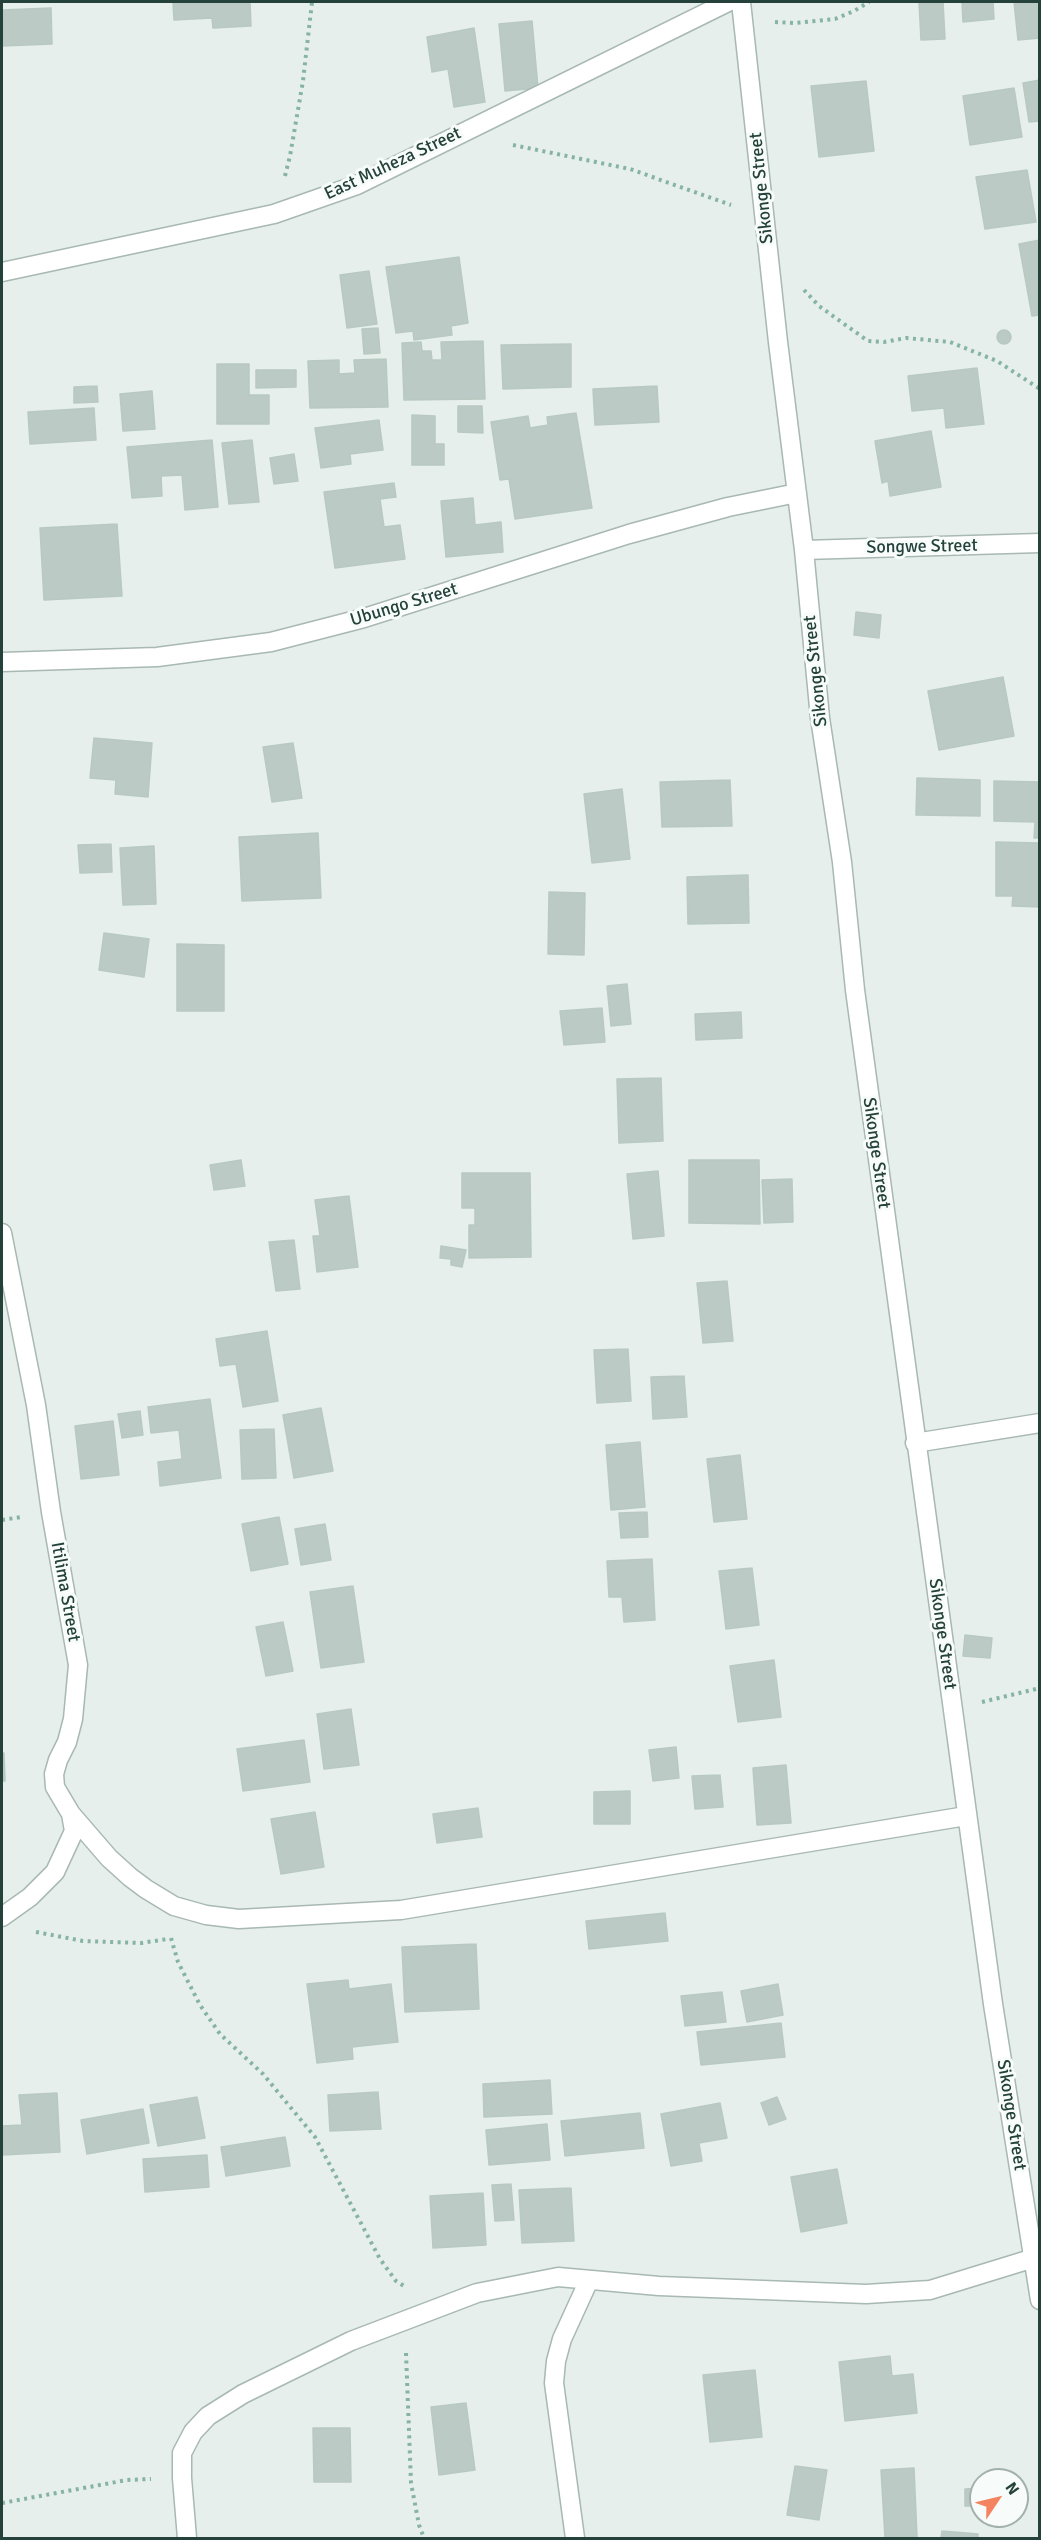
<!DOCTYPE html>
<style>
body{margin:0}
#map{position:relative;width:1041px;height:2540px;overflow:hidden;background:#e6efeb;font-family:Signika,sans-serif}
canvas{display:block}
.frame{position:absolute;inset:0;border:3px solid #24423a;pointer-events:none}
.north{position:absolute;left:969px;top:2468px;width:60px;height:60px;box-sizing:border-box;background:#f7fbf9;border:2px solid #a3b1ad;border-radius:50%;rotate:55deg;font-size:16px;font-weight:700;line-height:24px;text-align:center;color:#24423a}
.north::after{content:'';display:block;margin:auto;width:21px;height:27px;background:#f4845f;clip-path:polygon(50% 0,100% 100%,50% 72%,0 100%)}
</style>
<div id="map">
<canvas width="1041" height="2540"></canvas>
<div class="frame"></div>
<div class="north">N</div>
</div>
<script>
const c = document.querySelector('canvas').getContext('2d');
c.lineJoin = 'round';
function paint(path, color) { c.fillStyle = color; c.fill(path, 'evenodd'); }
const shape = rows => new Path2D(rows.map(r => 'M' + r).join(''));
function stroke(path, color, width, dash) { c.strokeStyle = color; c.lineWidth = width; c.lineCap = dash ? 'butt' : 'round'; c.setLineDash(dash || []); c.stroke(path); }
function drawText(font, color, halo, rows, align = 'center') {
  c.font = font + ' Signika,sans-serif'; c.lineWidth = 6; c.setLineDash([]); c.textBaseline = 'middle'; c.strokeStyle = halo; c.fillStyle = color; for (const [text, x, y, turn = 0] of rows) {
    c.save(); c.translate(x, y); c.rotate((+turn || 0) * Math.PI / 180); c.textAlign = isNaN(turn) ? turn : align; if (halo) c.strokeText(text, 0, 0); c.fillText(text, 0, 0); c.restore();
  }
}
const building = shape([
 [173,2,250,2,251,26,213,28,212,18,174,20,173,2],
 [919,2,943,2,945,39,921,40,919,2],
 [962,2,993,2,994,19,963,22,962,2],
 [1014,2,1040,2,1040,38,1018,40,1014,2],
 [51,8,52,44,2,46,2,10,51,8],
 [532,21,538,88,505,91,499,24,532,21],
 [474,28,485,102,454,107,448,69,432,72,427,37,474,28],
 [1040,80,1040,121,1029,122,1023,83,1040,80],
 [866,81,874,151,819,157,811,86,866,81],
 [1014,88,1022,137,970,145,963,96,1014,88],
 [1027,170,1036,222,985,229,976,177,1027,170],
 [1040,240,1040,315,1032,316,1019,244,1040,240],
 [459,257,468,323,451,326,452,335,414,340,413,331,396,333,386,267,459,257],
 [369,271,377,324,347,328,340,275,369,271],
 [378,328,380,353,364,354,362,329,378,328],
 '997 337a7 7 0 1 1 14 0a7 7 0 1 1-14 0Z',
 [483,341,485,399,404,400,402,343,421,342,422,351,431,351,432,360,442,360,441,342,483,341],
 [571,344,571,387,503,389,501,345,571,344],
 [386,359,388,407,310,408,308,361,339,360,339,374,355,373,354,360,386,359],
 [217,364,249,364,249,395,269,395,269,424,217,424,217,364],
 [977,368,984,424,946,428,944,408,912,411,908,376,977,368],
 [256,370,296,370,296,387,256,388,256,370],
 [97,386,98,402,74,403,74,387,97,386],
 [657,386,659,422,595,425,593,389,657,386],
 [152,391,155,429,123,431,120,394,152,391],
 [458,406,482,406,483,433,458,432,458,406],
 [94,408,96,440,30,444,28,412,94,408],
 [576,413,592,508,515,519,509,479,500,480,491,422,528,416,530,428,548,425,547,417,576,413],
 [412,415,435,416,435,444,444,444,444,465,412,465,412,415],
 [379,420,383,450,350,454,351,464,321,468,315,428,379,420],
 [931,431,941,487,890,496,888,481,882,483,875,441,931,431],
 [212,440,218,507,185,510,182,475,161,476,162,496,132,498,127,447,212,440],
 [252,440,259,502,229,504,222,443,252,440],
 [294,454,298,481,274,484,270,458,294,454],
 [394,483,396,497,380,499,384,527,400,525,405,559,335,568,324,492,394,483],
 [473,498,475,525,501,522,503,552,446,557,441,501,473,498],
 [117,524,122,596,44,600,40,528,117,524],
 [856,612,881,615,879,638,854,635,856,612],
 [1003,677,1014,736,939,750,928,691,1003,677],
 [94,738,152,743,148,797,115,794,116,780,90,778,94,738],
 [293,743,302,798,272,802,263,747,293,743],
 [917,778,980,780,980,816,916,815,917,778],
 [730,780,732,826,662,827,660,782,730,780],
 [994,781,1040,782,1040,838,1034,838,1035,822,994,821,994,781],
 [622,789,630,859,592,863,584,794,622,789],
 [318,833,321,898,242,901,239,837,318,833],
 [996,842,1040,843,1040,907,1012,906,1013,896,996,896,996,842],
 [111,844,112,872,80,873,78,845,111,844],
 [154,846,156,904,123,905,120,848,154,846],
 [748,875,749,923,688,924,687,877,748,875],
 [549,892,585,893,584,955,548,954,549,892],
 [104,933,149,939,144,977,99,970,104,933],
 [177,944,224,945,224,1011,177,1011,177,944],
 [627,984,631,1024,611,1026,607,986,627,984],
 [602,1008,605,1042,564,1045,560,1011,602,1008],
 [741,1012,742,1038,696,1040,695,1014,741,1012],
 [661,1078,663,1141,619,1143,617,1079,661,1078],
 [241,1160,245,1186,214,1190,210,1165,241,1160],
 [689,1160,759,1160,760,1224,689,1223,689,1160],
 [658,1171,664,1236,633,1239,627,1174,658,1171],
 [462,1173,530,1173,531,1257,469,1258,469,1225,475,1225,475,1208,462,1208,462,1173],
 [792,1179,793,1222,764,1223,762,1180,792,1179],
 [349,1196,358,1267,317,1272,313,1236,320,1236,315,1200,349,1196],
 [294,1240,300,1289,276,1291,269,1242,294,1240],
 [441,1246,466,1250,462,1267,451,1265,451,1259,440,1258,441,1246],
 [727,1281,733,1341,703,1343,697,1283,727,1281],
 [267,1331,278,1401,243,1407,236,1364,220,1366,216,1339,267,1331],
 [628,1349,631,1401,597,1403,594,1350,628,1349],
 [684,1376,687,1417,653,1419,651,1377,684,1376],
 [210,1399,221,1478,160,1486,158,1462,182,1459,179,1430,151,1433,148,1407,210,1399],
 [321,1408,333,1471,294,1478,283,1415,321,1408],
 [140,1411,143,1435,122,1438,118,1414,140,1411],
 [113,1421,119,1475,81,1479,75,1426,113,1421],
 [274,1429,276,1478,242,1479,240,1430,274,1429],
 [640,1442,645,1507,611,1510,606,1445,640,1442],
 [740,1455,747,1519,714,1522,707,1459,740,1455],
 [647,1512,648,1537,621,1538,619,1513,647,1512],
 [279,1517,288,1564,251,1571,242,1524,279,1517],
 [325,1524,331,1560,301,1565,295,1529,325,1524],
 [652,1559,655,1620,624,1622,622,1597,609,1597,607,1561,652,1559],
 [752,1568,759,1625,726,1629,719,1571,752,1568],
 [353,1586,364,1662,321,1668,310,1592,353,1586],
 [283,1622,293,1671,266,1676,256,1627,283,1622],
 [965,1635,992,1638,990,1658,963,1656,965,1635],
 [774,1660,781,1717,738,1722,730,1666,774,1660],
 [351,1709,359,1765,324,1769,317,1714,351,1709],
 [304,1740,310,1782,243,1791,237,1749,304,1740],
 [676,1747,679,1778,653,1781,649,1750,676,1747],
 [2,1753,4,1753,5,1781,2,1781,2,1753],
 [786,1765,791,1823,757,1825,753,1768,786,1765],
 [720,1775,723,1807,695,1809,692,1776,720,1775],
 [630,1791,630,1824,594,1824,594,1792,630,1791],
 [478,1808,482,1837,437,1843,433,1814,478,1808],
 [315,1812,324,1867,281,1874,271,1819,315,1812],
 [665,1913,668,1941,589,1949,586,1921,665,1913],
 [476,1944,479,2009,405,2012,402,1947,476,1944],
 [348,1980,349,1989,391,1984,398,2042,352,2047,353,2059,317,2063,307,1984,348,1980],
 [778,1984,783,2015,747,2022,741,1991,778,1984],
 [722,1992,726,2022,685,2026,681,1996,722,1992],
 [781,2023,785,2057,701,2065,697,2032,781,2023],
 [550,2080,552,2114,484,2117,483,2084,550,2080],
 [378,2092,381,2129,330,2131,328,2095,378,2092],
 [57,2093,60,2152,2,2155,2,2126,22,2125,19,2095,57,2093],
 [197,2097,205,2138,158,2146,150,2105,197,2097],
 [777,2097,786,2119,769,2125,761,2103,777,2097],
 [720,2103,727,2138,699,2143,702,2161,671,2166,661,2114,720,2103],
 [143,2109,149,2143,87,2154,81,2120,143,2109],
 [640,2113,644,2148,565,2156,561,2121,640,2113],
 [547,2124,550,2160,489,2165,486,2130,547,2124],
 [285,2137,290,2166,226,2176,221,2147,285,2137],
 [207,2155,209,2187,145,2192,143,2159,207,2155],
 [837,2169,847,2223,801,2232,791,2177,837,2169],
 [511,2184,514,2220,495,2221,492,2185,511,2184],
 [571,2188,574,2241,522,2243,519,2190,571,2188],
 [483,2193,486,2245,433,2248,430,2196,483,2193],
 [890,2356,892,2376,913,2374,917,2413,845,2421,839,2362,890,2356],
 [755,2370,762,2437,710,2442,703,2375,755,2370],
 [466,2403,475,2470,439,2475,431,2407,466,2403],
 [313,2428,350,2428,351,2482,314,2482,313,2428],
 [795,2466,827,2470,819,2520,787,2515,795,2466],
 [914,2468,917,2537,885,2538,881,2470,914,2468],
 [981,2488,981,2506,965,2506,965,2489,981,2488],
 [942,2531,978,2534,978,2538,941,2538,942,2531]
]);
paint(building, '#bbcac4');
stroke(building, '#b8c9c2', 1.5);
const minor = shape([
 [741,2,778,342,804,550,820,718,842,862,855,990,993,2004,1040,2300],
 [2,272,274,214,357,185,728,2],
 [804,550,1040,543],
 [2,662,157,657,271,642,364,618,629,534,728,507,797,493],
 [2,1233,36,1405,51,1512,78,1665,73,1719,67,1742,58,1760,54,1774,55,1787,71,1814,74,1831,55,1872,30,1897,2,1917],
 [915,1443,1040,1423],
 [71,1814,109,1858,130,1877,146,1889,174,1906,206,1915,239,1919,401,1910,966,1816],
 [187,2538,182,2478,182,2453,193,2432,208,2416,243,2394,351,2341,477,2293,558,2277,659,2286,866,2294,930,2290,1034,2258],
 [575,2538,554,2383,556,2361,562,2339,589,2280]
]);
stroke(minor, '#a8b8b2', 21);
stroke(shape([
 [775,22,795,23,835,19,854,11,869,2],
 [513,145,630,169,731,205],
 [285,176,290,156,303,81,312,2],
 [804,290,819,306,868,341,884,342,906,338,950,342,997,361,1040,389],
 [2,1520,21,1517],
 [982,1702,1040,1688],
 [36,1932,83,1941,141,1943,168,1939],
 [171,1938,178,1962,200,2005,220,2034,263,2074,315,2137,380,2259,396,2281,404,2286],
 [406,2353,411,2483,419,2525,424,2538],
 [2,2503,127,2480,151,2479]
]), '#86b3a5', 4, [3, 4.5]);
stroke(minor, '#fff', 18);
drawText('18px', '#24423a', '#f7fbf9', [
 ["East Muheza Street",393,164,-25],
 ["Sikonge Street",762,188,-96],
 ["Songwe Street",922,547,-1],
 ["Ubungo Street",404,605,-17],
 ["Sikonge Street",816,671,-96],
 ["Sikonge Street",876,1153,82],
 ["Itilima Street",65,1592,80],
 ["Sikonge Street",942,1634,82],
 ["Sikonge Street",1011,2115,81]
]);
</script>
